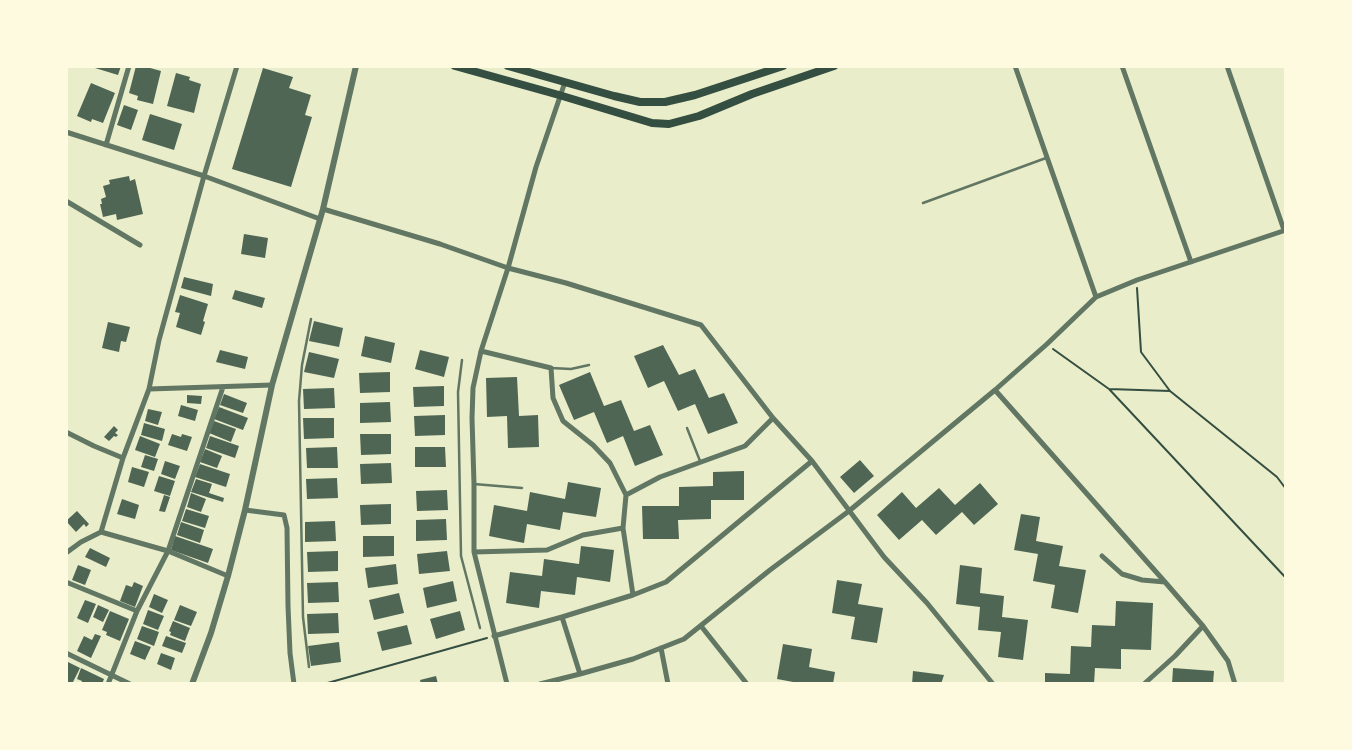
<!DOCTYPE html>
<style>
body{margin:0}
#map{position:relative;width:1352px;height:750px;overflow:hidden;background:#e9edc9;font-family:"DM Sans",sans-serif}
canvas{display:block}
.frame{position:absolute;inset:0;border:68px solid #fefae0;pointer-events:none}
</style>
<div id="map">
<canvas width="1352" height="750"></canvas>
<div class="frame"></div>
</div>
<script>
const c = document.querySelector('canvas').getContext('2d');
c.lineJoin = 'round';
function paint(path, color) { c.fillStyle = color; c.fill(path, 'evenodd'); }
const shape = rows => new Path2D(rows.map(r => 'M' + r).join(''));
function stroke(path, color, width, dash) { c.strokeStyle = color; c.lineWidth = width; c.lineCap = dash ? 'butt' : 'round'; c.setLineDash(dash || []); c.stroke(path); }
paint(shape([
 [95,66,121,66,118,75,95,68],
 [136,66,143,66,161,71,153,104,137,100,138,96,129,93],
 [263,68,293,77,289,88,311,95,305,115,312,117,291,187,232,169],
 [176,73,190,77,189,80,201,84,194,113,167,106],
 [91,83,115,93,103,123,92,119,91,122,77,116],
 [124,105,138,110,131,130,117,125],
 [150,114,182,124,174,150,142,140],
 [129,176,130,181,135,179,143,214,117,220,116,214,103,217,100,204,102,204,101,199,106,197,103,186,110,184,109,180],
 [244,234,268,238,265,258,241,254],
 [184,277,213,284,211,296,181,288],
 [235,290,265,298,262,308,232,299],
 [180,295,208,304,203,321,205,322,201,335,176,327,180,313,175,312],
 [314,321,343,328,339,347,309,341],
 [108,322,130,327,126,342,121,341,119,352,102,348],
 [365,336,395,343,391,363,361,356],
 [663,345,679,375,695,369,709,398,724,393,738,423,708,434,695,404,678,411,664,381,648,388,634,356],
 [220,350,248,357,245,369,216,362],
 [420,350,449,357,444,377,415,369],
 [309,352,339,359,334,378,304,372],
 [390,372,390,392,360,393,359,373],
 [590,372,604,406,621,400,634,431,650,425,663,455,635,466,623,436,607,443,594,412,574,420,559,385],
 [517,377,519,416,538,415,539,447,508,448,507,416,487,417,486,378],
 [444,386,444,406,414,407,413,387],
 [334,388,335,408,304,409,303,389],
 [224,394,247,403,243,413,220,405],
 [187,395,202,396,201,404,187,403],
 [390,402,391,422,360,423,360,403],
 [181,405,198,410,195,421,178,416],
 [219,407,248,418,243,430,214,419],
 [148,409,162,412,158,425,145,421],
 [445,415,445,435,415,436,414,416],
 [303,418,334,418,334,438,304,439],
 [214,421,236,429,231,442,209,433],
 [144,423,165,429,162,441,141,435],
 [114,426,118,430,115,433,118,435,116,437,114,436,109,441,104,437],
 [172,434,181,437,182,434,192,437,187,451,168,445],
 [360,434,391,434,391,454,361,455],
 [140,436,160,444,155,457,135,450],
 [210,436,239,446,235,458,206,448],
 [337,447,338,468,307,468,306,448],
 [415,447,445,447,446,467,415,467],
 [205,449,222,456,217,468,200,462],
 [145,455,158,459,154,471,141,467],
 [860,460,874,476,854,493,840,477],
 [165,461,180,466,175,479,161,474],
 [391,463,392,483,361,484,360,464],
 [200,464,230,474,226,487,195,477],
 [132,467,149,472,144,487,128,482],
 [744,471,744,500,711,500,711,519,678,520,679,539,643,539,642,506,679,506,679,487,713,486,713,472],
 [159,476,175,481,170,496,154,491],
 [337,478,338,498,307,499,306,479],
 [196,479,212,484,209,493,224,498,223,502,191,492],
 [568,482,601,488,596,517,563,512,560,530,527,524,524,543,489,536,494,505,527,511,530,492,565,499],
 [980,483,998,504,974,525,962,512,936,535,922,520,899,540,877,515,902,492,916,508,939,488,955,505],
 [447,490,448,510,417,511,416,491],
 [191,493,206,499,201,512,187,507],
 [164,495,170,497,165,512,159,511],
 [122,499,139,505,135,519,117,514],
 [391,504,391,524,361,525,360,505],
 [186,509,209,516,205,528,182,521],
 [77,511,89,524,86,527,84,524,76,532,66,521],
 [1021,514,1040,517,1036,541,1063,546,1059,566,1086,570,1078,613,1051,608,1055,585,1033,581,1038,554,1014,550],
 [446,519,447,540,416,541,416,520],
 [335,521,336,541,305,542,305,522],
 [181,522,204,530,200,543,177,535],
 [175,536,213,549,208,563,171,550],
 [363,536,394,536,394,556,363,557],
 [581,546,614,550,610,582,577,577,575,595,541,591,539,608,506,603,510,572,542,576,544,559,579,564],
 [90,548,110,558,106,567,85,557],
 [338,551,338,571,308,572,307,552],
 [447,551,450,571,419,574,417,554],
 [396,564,398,584,368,588,365,568],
 [78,565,91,570,85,585,72,580],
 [960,565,982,568,980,593,1004,596,1002,617,1028,620,1023,660,998,657,1001,632,978,630,980,607,956,604],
 [837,580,862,584,858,604,883,608,877,643,851,639,855,617,832,613],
 [453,581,457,601,427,608,423,588],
 [134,582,143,586,135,607,120,601,126,585,132,587],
 [338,582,339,602,308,603,307,583],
 [399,593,404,613,374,620,369,600],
 [154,594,168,600,162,613,149,607],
 [85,600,96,604,88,623,77,618],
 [1116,601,1153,603,1151,650,1121,649,1121,669,1095,668,1094,684,1045,684,1045,673,1070,674,1071,646,1091,647,1092,625,1115,626],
 [98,605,109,610,103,622,93,617],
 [180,605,197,612,191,626,174,620],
 [148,610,164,616,158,630,143,624],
 [110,611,129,619,120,641,106,635,107,632,102,630],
 [460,611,465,630,436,639,430,619],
 [338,613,339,633,308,634,307,614],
 [173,621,190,628,185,641,170,635,171,632,169,631],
 [407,625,412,644,382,651,377,632],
 [142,626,159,632,154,646,137,639],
 [95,634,101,636,91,658,77,651,84,636,92,640],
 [166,636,186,643,182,653,162,646],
 [135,641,151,647,145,660,130,654],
 [339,642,341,662,311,666,308,646],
 [783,644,812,649,809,667,835,672,833,684,804,684,777,679],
 [161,653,175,658,171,670,157,664],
 [66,661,80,668,72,684,66,684],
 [81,668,104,679,102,684,81,684,82,681,77,679],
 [1173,668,1214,671,1213,684,1172,684],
 [913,671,944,675,941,684,912,684],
 [436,676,438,684,421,684,420,680]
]), '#4f6655');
stroke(shape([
 [1137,288,1141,352,1170,391,1277,477,1286,489],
 [1053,349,1109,389,1286,578],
 [1109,389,1170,391],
 [324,684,487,638]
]), '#344e41', 2);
stroke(shape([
 [923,203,1046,158],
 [462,360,458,392,461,556,480,628],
 [551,368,571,369,589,365],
 [687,428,700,461],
 [474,484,522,488],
 [309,667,303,617,299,401,302,365,311,319]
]), '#617663', 2.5);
stroke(shape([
 [1015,66,1096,297],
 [1122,66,1191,262],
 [1227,66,1284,230],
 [66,132,204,176,320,219],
 [106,145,129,66],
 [66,201,140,245],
 [323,209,440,244,508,268,566,283,701,325,773,418,745,446,660,477,626,495,610,463,593,445,563,421,553,398,551,368,481,351],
 [149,389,159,340,204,176,237,66],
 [995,390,1047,344,1096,297,1137,280,1286,230],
 [773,418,812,461,884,557,927,603,993,684],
 [66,432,94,446,123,458],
 [245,510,284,515,287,528,288,606,290,653,294,684],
 [101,532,168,551,228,576],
 [474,552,547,550,583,535,623,528],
 [66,553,81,542,101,532,123,458,149,389,272,385],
 [1102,556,1122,574,1142,580,1165,582,1203,626,1228,661,1235,684],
 [66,582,137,611],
 [633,595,666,582,812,461],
 [701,626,747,684],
 [494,636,562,617],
 [661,648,668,684],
 [66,653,130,684],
 [580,674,633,659,684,639,770,570,849,511,995,390,1165,582],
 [108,684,137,611,168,551,223,387],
 [507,684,474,552,474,484,472,418,473,388,481,351,508,268,536,167,565,82],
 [540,684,580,674,562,617,633,595,623,528,626,495],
 [1144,684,1175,656,1203,626]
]), '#617663', 5);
stroke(shape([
 [192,684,211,633,228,576,245,510,272,385,323,209,356,66]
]), '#617663', 6);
stroke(shape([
 [455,66,559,95,652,123,669,124,699,116,752,94,834,66],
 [508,66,614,96,640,102,665,102,695,95,783,66]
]), '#344e41', 8);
</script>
